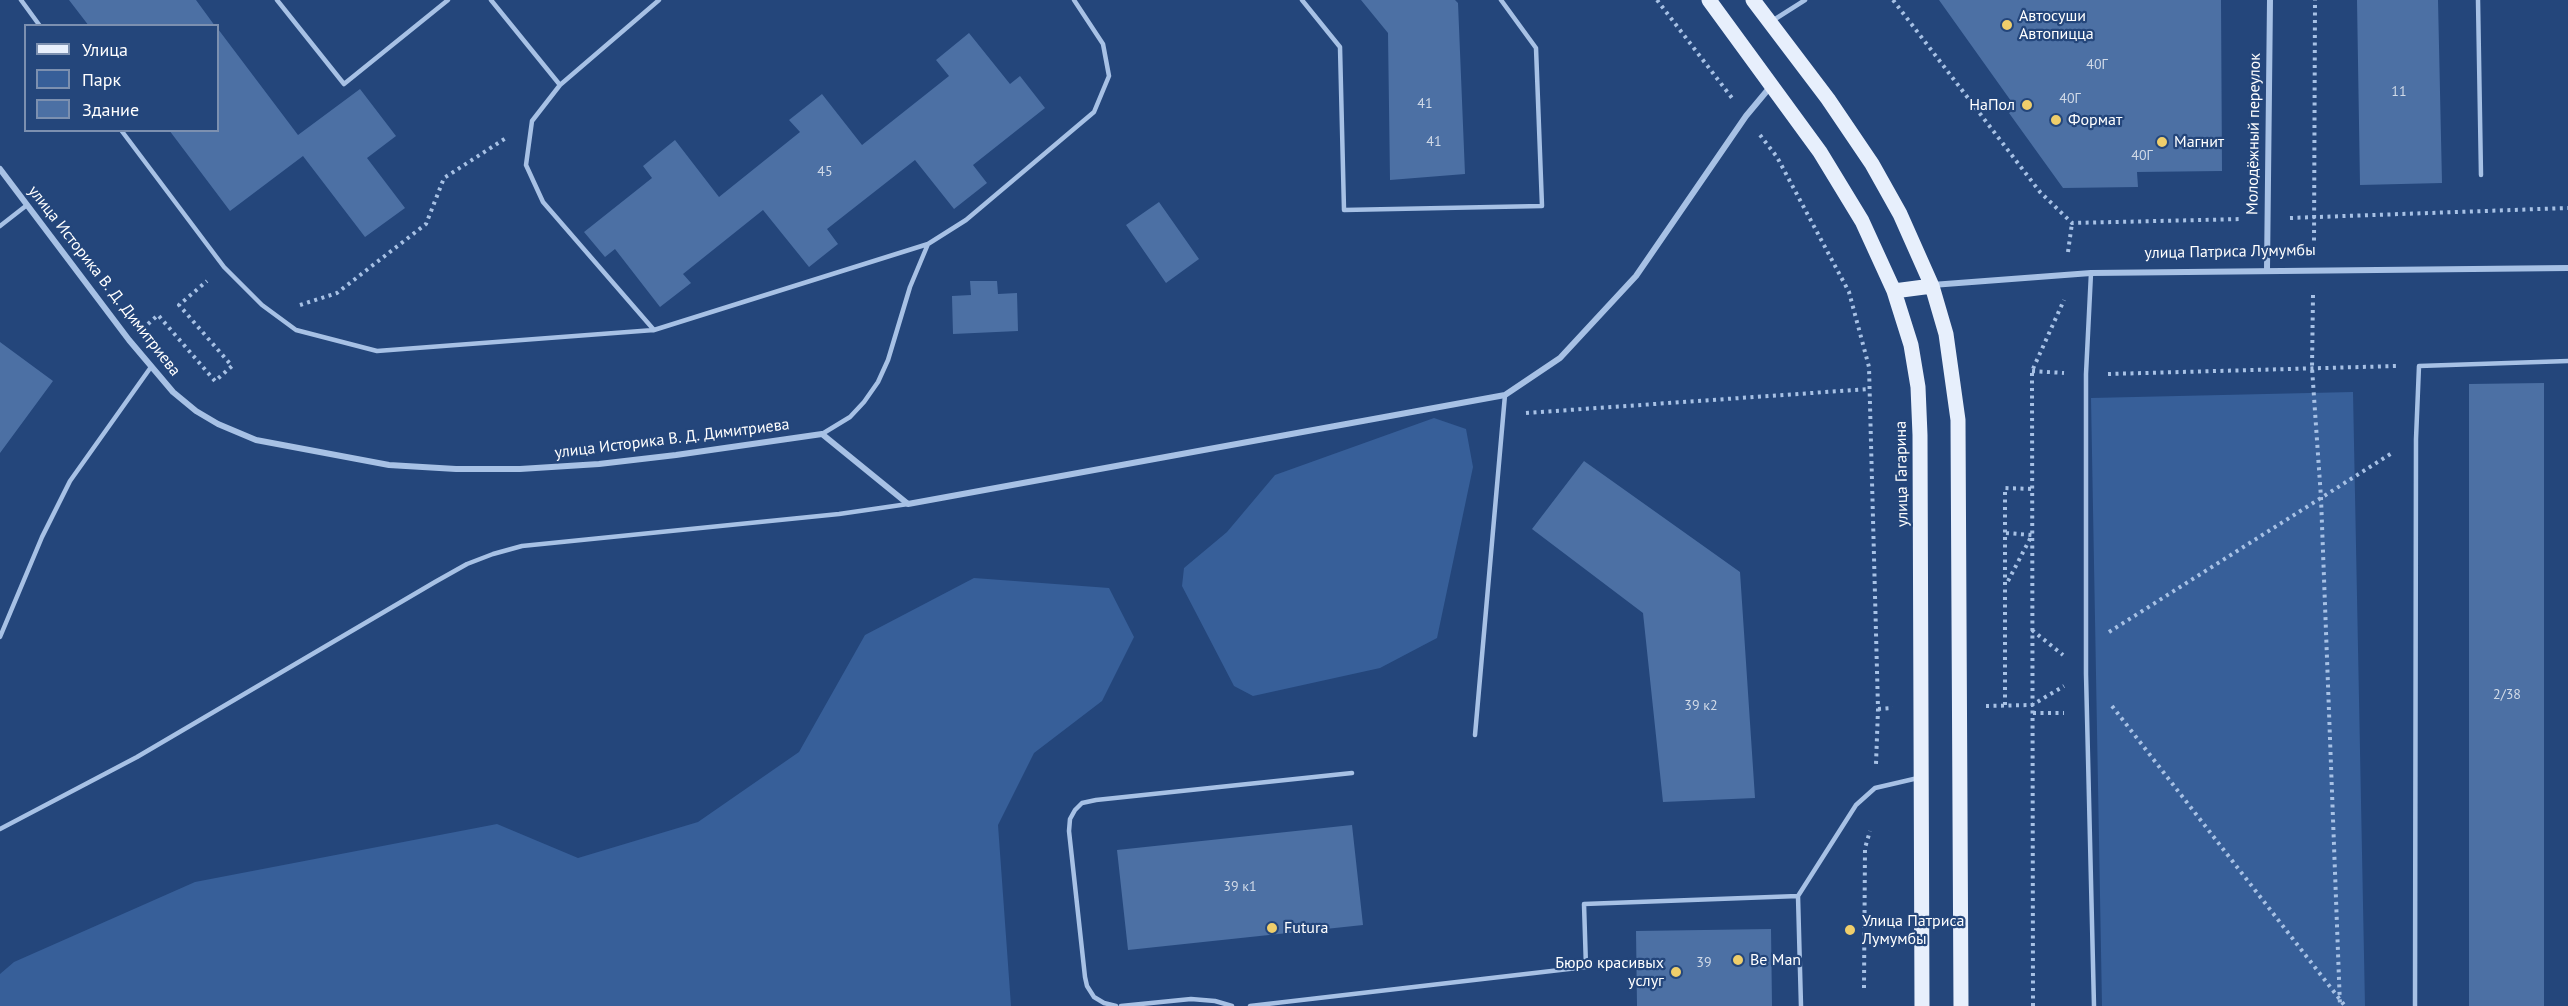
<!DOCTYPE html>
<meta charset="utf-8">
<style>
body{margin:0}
#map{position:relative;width:2568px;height:1006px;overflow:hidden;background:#24467b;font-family:"PT Sans",sans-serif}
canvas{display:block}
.legend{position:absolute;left:24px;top:24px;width:195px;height:108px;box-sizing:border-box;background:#24467b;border:2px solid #7c90b0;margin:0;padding:8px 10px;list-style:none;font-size:18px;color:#fff}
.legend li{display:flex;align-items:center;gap:12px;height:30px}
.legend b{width:30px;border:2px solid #7c90b0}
</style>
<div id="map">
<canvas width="2568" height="1006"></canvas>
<ul class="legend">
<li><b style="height:8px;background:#e7effc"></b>Улица</li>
<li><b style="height:16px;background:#375f99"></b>Парк</li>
<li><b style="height:16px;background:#4c70a4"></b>Здание</li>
</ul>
</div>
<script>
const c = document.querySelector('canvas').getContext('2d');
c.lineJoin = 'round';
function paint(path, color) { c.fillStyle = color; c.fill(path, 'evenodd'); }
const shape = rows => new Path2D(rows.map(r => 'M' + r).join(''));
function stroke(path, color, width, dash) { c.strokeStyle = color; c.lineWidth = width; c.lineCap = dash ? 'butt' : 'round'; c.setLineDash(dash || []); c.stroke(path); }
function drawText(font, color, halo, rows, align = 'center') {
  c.font = font + ' "PT Sans",sans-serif'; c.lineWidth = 4.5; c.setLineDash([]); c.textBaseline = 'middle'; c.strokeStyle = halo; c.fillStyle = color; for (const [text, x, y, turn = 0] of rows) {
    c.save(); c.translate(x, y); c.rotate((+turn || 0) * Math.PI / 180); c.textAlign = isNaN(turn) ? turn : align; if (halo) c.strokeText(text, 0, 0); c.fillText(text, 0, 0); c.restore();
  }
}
paint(shape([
 [2353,392,2365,1006,2102,1006,2091,398],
 [1434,418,1466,429,1473,467,1437,638,1380,668,1253,696,1234,686,1182,586,1184,568,1227,532,1275,475],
 [974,578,1109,588,1134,637,1102,701,1034,753,998,825,1011,1006,0,1006,0,974,14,962,195,882,497,824,578,858,698,822,799,752,865,635]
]), '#375f99');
paint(shape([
 [69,0,196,0,215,26,89,26],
 [1361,0,1455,0,1458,3,1465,174,1390,180,1388,33],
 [1939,0,2221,0,2222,171,2137,172,2138,187,2063,188,2009,113,2016,108],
 [2357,0,2438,0,2442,183,2360,185],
 [218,29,298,135,360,89,396,136,367,158,405,208,365,237,303,156,230,211,169,130,218,130],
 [969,33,1010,84,1020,76,1045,108,973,165,987,183,954,209,915,160,827,229,838,244,809,267,763,210,683,274,691,283,660,307,615,249,605,257,584,232,652,178,643,166,675,140,719,197,800,132,789,120,822,94,862,145,949,76,936,60],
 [1159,202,1199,259,1166,283,1126,225],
 [970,281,997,281,998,294,1017,293,1018,331,953,334,952,296,971,295],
 [0,342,53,381,0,453],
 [2544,383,2544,1006,2469,1006,2469,384],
 [1584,461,1740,572,1755,798,1663,802,1643,613,1532,529],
 [1352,825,1363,925,1128,950,1117,850],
 [1771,929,1772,1006,1637,1006,1636,931]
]), '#4c70a4');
stroke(shape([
 [1657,0,1732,98],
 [1893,0,2040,192,2072,223,2243,219],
 [1760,135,1777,157,1849,292,1869,367,1878,709,1876,764],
 [2290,218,2568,208],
 [2314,248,2315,0],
 [2068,252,2072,223],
 [2313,295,2312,368,2321,498,2340,1006],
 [300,305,337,293,426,224,444,178,506,138],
 [148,324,158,315,215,381,232,366,179,305,207,281],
 [2032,371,2064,373],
 [2108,374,2397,366],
 [1526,413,1869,389],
 [2006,533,2032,535,2007,583],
 [2032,630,2063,655],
 [2109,632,2392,453],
 [2005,705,2005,488,2032,489],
 [1986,706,2032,705,2064,686],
 [2112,706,2345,1006],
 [1878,709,1893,708],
 [2033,713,2064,713],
 [1864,988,1865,848,1870,831],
 [2033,1006,2032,371,2064,300]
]), '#a7c1e5', 4, [3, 4.5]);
stroke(shape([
 [21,0,40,26],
 [277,0,344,84,448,0],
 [491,0,560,85,659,0],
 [1302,0,1340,47,1344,210,1542,206,1536,48,1501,0],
 [2478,0,2481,175],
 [1772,21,1805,0],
 [560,85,532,121,526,165,543,202,654,330],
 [121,130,224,267,262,305,296,330,377,351,654,330,928,244,966,220,1094,112,1109,76,1103,44,1074,0],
 [0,226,27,205],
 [2091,273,2086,374,2086,674,2094,1006],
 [822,434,850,417,864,402,878,382,888,360,910,287,928,244],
 [0,637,42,537,70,481,151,367],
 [1475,735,1505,395],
 [0,829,137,757,435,582,467,564,493,554,522,546,839,514,908,504],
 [1116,1006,1104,1003,1094,997,1087,986,1085,977,1069,831,1070,819,1075,810,1082,803,1096,800,1352,773],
 [1121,1006,1191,999,1215,1001,1232,1006],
 [1250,1006,1586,967,1584,904,1798,896],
 [1801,1006,1798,896,1856,805,1875,788,1918,778],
 [2415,1006,2416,439,2419,366,2568,361]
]), '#a7c1e5', 4.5);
stroke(shape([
 [0,169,129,340,173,392,196,411,218,424,256,440,389,465,456,469,520,469,599,464,676,455,822,434,908,504,1505,395,1560,358,1636,276,1746,116,1771,86],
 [2267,269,2270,0],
 [1932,285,2091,273,2568,268]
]), '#a7c1e5', 6);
stroke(shape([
 [1709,0,1820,152,1862,221,1894,291,1911,345,1918,387,1920,435,1922,1006],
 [1753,0,1828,99,1872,164,1900,214,1932,286,1946,334,1958,420,1961,1006],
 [1894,291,1932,286]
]), '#e7effc', 15);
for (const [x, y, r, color] of [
 [2007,25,6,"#efce6b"],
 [2027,105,6,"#efce6b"],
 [2056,120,6,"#efce6b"],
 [2162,142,6,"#efce6b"],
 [1272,928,6,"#efce6b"],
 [1850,930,6,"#efce6b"],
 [1738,960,6,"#efce6b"],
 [1676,972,6,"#efce6b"]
]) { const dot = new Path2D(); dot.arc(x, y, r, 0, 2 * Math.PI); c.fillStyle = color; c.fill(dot); stroke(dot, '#24467b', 2); }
drawText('14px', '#d2dbe8', null, [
 ["40Г",2097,65],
 ["11",2399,92],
 ["40Г",2070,99],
 ["41",1425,104],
 ["41",1434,142],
 ["40Г",2142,156],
 ["45",825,172],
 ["2/38",2507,695],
 ["39 к2",1701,706],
 ["39 к1",1240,887],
 ["39",1704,963]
]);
drawText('16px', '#fff', '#24467b', [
 ["Автосуши",2019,16],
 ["Автопицца",2019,34],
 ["НаПол",2015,105,"right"],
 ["Формат",2068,120],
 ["Магнит",2174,142],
 ["Улица Патриса",1862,921],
 ["Лумумбы",1862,939],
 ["Futura",1284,928],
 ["Be Man",1750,960],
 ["Бюро красивых",1664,963,"right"],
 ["услуг",1664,981,"right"]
], 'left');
drawText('16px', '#fff', '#24467b', [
 ["Молодёжный переулок",2254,134,-89],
 ["улица Патриса Лумумбы",2230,252,-1],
 ["улица Историка В. Д. Димитриева",104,281,52],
 ["улица Историка В. Д. Димитриева",672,439,-7],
 ["улица Гагарина",1902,474,-91]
]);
</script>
